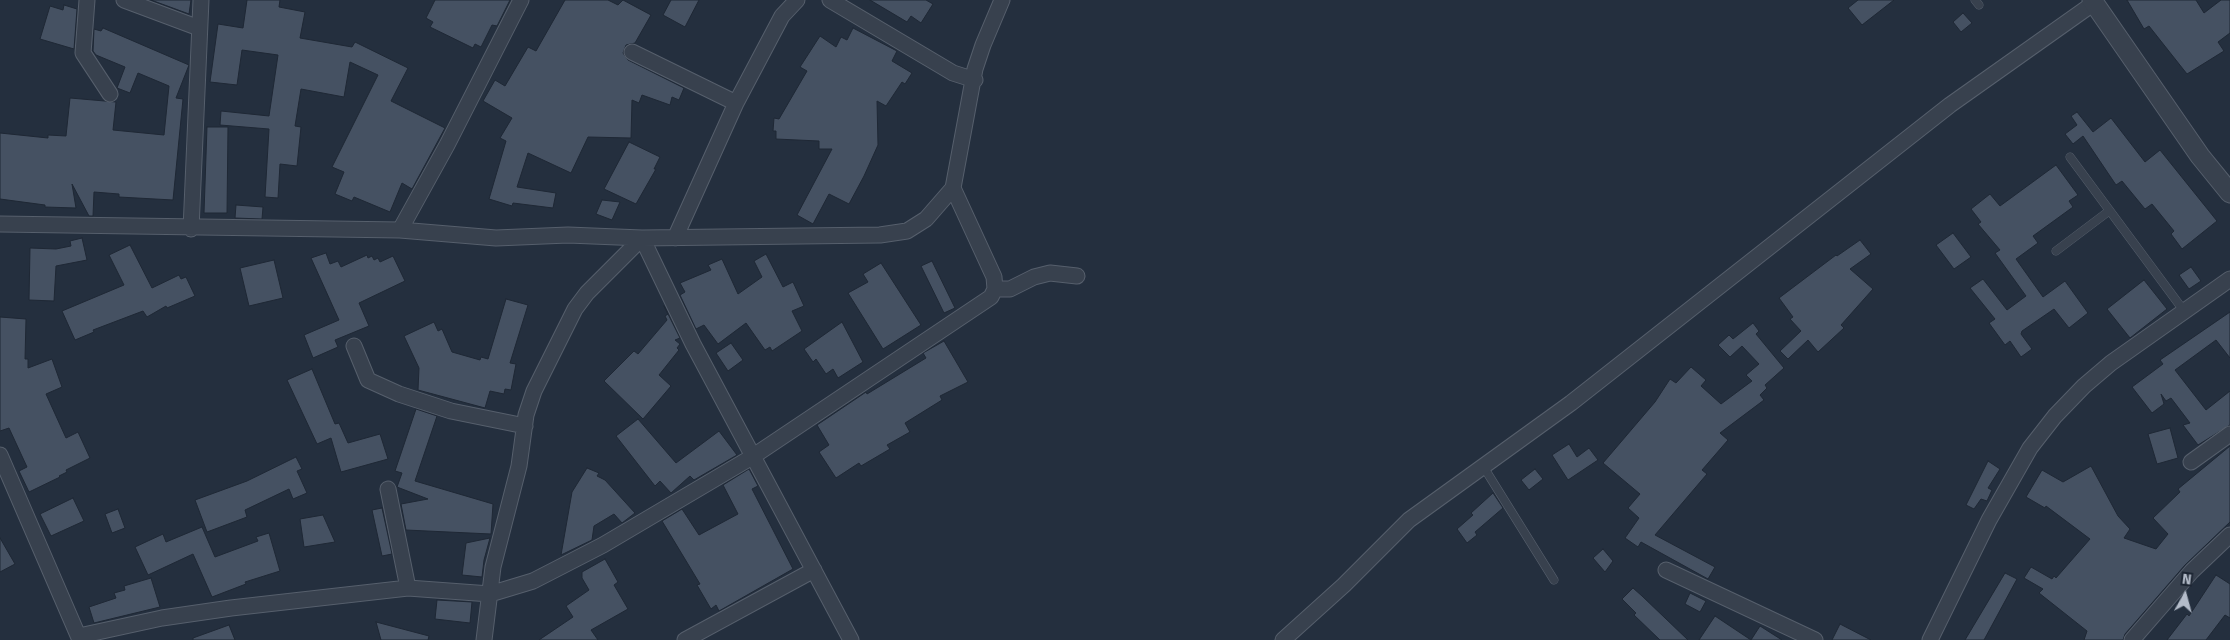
<!DOCTYPE html>
<style>
body{margin:0}
#map{position:relative;width:2230px;height:640px;overflow:hidden;background:#242f3e;font-family:"Fira Sans",sans-serif}
canvas{display:block}
.north{position:absolute;left:2160px;top:570px;width:50px;height:50px;-webkit-text-stroke:4px #1d2633;paint-order:stroke;rotate:7deg;font-size:14px;font-weight:700;line-height:20px;text-align:center;color:#b4bcc9}
.north::after{content:'';display:block;margin:auto;width:18px;height:22px;background:#b4bcc9;clip-path:polygon(50% 0,100% 100%,50% 72%,0 100%)}
</style>
<div id="map">
<canvas width="2230" height="640"></canvas>
<div class="north">N</div>
</div>
<script>
const c = document.querySelector('canvas').getContext('2d');
c.lineJoin = 'round';
function paint(path, color) { c.fillStyle = color; c.fill(path, 'evenodd'); }
const shape = rows => new Path2D(rows.map(r => 'M' + r).join(''));
function stroke(path, color, width, dash) { c.strokeStyle = color; c.lineWidth = width; c.lineCap = dash ? 'butt' : 'round'; c.setLineDash(dash || []); c.stroke(path); }
const building = shape([
 [151,0,191,0,189,14,151,0],
 [247,0,280,0,279,7,305,12,300,38,352,47,355,42,408,68,391,101,445,128,412,189,402,183,390,212,354,197,352,201,335,194,344,172,332,167,378,75,350,62,344,97,301,89,295,126,301,127,297,166,280,164,278,198,265,197,269,129,220,125,221,111,269,116,278,55,242,50,237,85,210,82,218,24,243,28,247,0],
 [435,0,510,0,497,26,492,25,481,47,475,44,473,48,430,27,433,22,426,18,435,0],
 [565,0,608,0,618,5,623,0,651,15,635,43,626,45,623,53,628,60,684,88,679,100,672,97,670,105,642,95,639,103,632,100,631,138,588,137,571,173,528,153,517,187,556,193,553,208,513,203,512,206,489,199,506,141,500,138,512,118,483,101,495,80,505,86,528,47,536,51,565,0],
 [671,0,699,0,685,27,663,15,671,0],
 [870,0,926,0,933,4,921,23,911,16,907,22,870,0],
 [1858,0,1894,0,1862,25,1848,8,1858,0],
 [2127,0,2196,0,2204,13,2221,0,2230,0,2230,33,2218,42,2224,51,2187,74,2149,26,2144,29,2127,0],
 [64,5,77,9,74,49,40,39,50,6,63,10,64,5],
 [1963,13,1972,23,1961,32,1953,22,1963,13],
 [103,28,189,65,176,98,183,99,173,200,119,197,119,194,94,192,93,216,89,216,72,184,76,208,45,207,45,205,0,199,0,133,48,138,48,135,66,136,70,98,116,102,113,130,164,135,169,86,138,73,130,93,117,88,125,67,96,55,93,51,94,29,101,31,103,28],
 [853,28,897,51,892,61,912,73,905,84,902,82,886,106,877,101,878,145,864,176,849,204,829,194,813,224,797,215,832,149,819,149,819,141,776,139,776,131,773,131,774,118,779,119,807,71,800,67,820,36,836,47,841,37,847,40,853,28],
 [2077,112,2093,132,2111,118,2145,162,2160,150,2217,221,2182,249,2171,234,2174,231,2152,204,2145,209,2122,181,2116,185,2083,136,2073,144,2065,134,2077,125,2071,116,2077,112],
 [207,127,228,127,227,213,204,213,207,127],
 [629,142,660,157,654,169,656,169,636,204,604,189,629,142],
 [2056,165,2078,195,2069,201,2073,207,2033,236,2038,243,2016,259,2043,297,2065,281,2088,313,2069,328,2054,309,2022,331,2021,334,2032,349,2021,357,2010,341,2005,345,1989,323,1995,319,1970,288,1983,279,2007,310,2026,296,1995,253,2000,250,1978,224,1981,222,1971,209,1990,194,2000,206,2056,165],
 [602,200,620,202,612,220,596,214,602,200],
 [236,205,263,207,262,219,235,218,236,205],
 [1953,233,1971,257,1954,269,1936,245,1953,233],
 [82,238,87,260,56,266,54,301,29,300,30,248,56,249,71,246,70,241,82,238],
 [1860,240,1871,254,1850,269,1873,289,1841,325,1844,328,1818,352,1808,340,1788,359,1780,351,1801,331,1790,319,1793,317,1779,298,1836,255,1837,256,1860,240],
 [130,245,152,288,179,275,181,279,186,277,195,296,167,308,166,306,147,317,143,311,93,330,94,332,75,340,62,311,124,285,109,255,130,245],
 [326,253,330,264,338,261,341,267,367,255,368,258,372,256,374,260,378,258,380,262,393,256,405,281,359,303,369,326,335,340,338,347,313,358,304,335,339,320,311,258,326,253],
 [766,254,783,287,793,282,804,306,792,311,802,331,772,351,770,347,765,350,746,323,718,344,704,325,696,329,680,295,685,292,680,283,711,270,708,265,722,259,738,294,762,277,754,261,766,254],
 [274,260,283,298,249,306,240,268,274,260],
 [932,261,955,308,944,313,921,266,932,261],
 [881,263,921,325,883,349,848,293,868,282,863,274,881,263],
 [2191,267,2201,281,2189,289,2179,275,2191,267],
 [2144,280,2167,309,2130,338,2107,309,2144,280],
 [506,299,528,305,510,363,516,364,511,390,505,389,504,394,490,391,485,408,418,390,419,368,404,336,434,322,438,331,442,329,452,352,480,360,481,357,488,359,506,299],
 [664,306,680,338,675,340,680,344,677,348,679,350,659,375,671,386,643,419,604,381,634,351,638,354,667,320,665,316,668,314,664,306],
 [2230,312,2230,358,2216,340,2175,370,2206,410,2230,391,2230,425,2198,445,2183,425,2190,423,2171,398,2166,401,2161,394,2164,404,2152,413,2132,387,2163,364,2160,360,2230,312],
 [0,317,26,319,25,359,28,359,28,368,52,359,62,387,46,394,66,438,78,432,90,458,66,470,67,472,59,476,60,477,29,492,19,471,27,467,9,428,0,431,0,317],
 [842,322,863,362,838,378,833,369,826,374,816,359,813,362,804,349,842,322],
 [1753,323,1759,331,1756,334,1784,368,1765,385,1767,388,1760,395,1764,400,1720,433,1728,440,1702,470,1707,474,1655,535,1715,567,1708,579,1641,542,1638,547,1625,538,1639,518,1628,508,1640,494,1603,463,1655,402,1670,379,1676,383,1691,367,1706,380,1701,386,1721,404,1752,381,1746,375,1759,364,1742,346,1730,357,1718,345,1729,335,1733,339,1753,323],
 [944,341,968,382,940,396,942,400,905,423,910,432,887,445,890,449,861,466,859,463,836,478,819,452,829,445,817,425,866,392,867,394,926,358,923,353,944,341],
 [731,343,743,360,728,371,716,353,731,343],
 [312,369,335,424,339,423,348,443,380,434,388,459,341,472,331,438,317,444,287,380,312,369],
 [416,409,437,416,415,481,493,504,491,534,406,530,401,504,428,499,397,487,402,473,395,471,416,409],
 [638,419,676,463,719,431,737,455,694,480,690,476,671,493,660,481,655,486,616,436,638,419],
 [2170,428,2178,458,2157,464,2148,434,2170,428],
 [1569,444,1577,457,1589,448,1598,460,1568,480,1552,455,1569,444],
 [2230,446,2230,522,2185,565,2125,634,2123,640,2084,640,2087,631,2039,593,2043,589,2024,578,2031,567,2052,579,2054,576,2056,578,2090,539,2046,506,2045,508,2026,497,2042,470,2063,482,2091,466,2118,516,2130,529,2124,538,2156,549,2168,534,2153,518,2180,492,2178,489,2230,446],
 [296,457,302,469,297,471,307,493,293,499,289,489,245,510,247,517,207,532,195,500,247,481,296,457],
 [1988,461,2000,469,1988,488,1992,490,1987,501,1981,499,1974,509,1966,505,1988,461],
 [587,468,599,473,597,476,605,480,635,513,622,523,614,514,594,526,592,540,561,555,572,492,587,468],
 [749,469,758,486,752,489,793,569,719,611,716,605,711,609,697,585,700,584,662,521,682,509,699,535,738,514,723,485,749,469],
 [1535,469,1543,479,1529,490,1521,480,1535,469],
 [1493,493,1503,508,1475,532,1477,535,1467,543,1457,529,1473,515,1471,513,1493,493],
 [73,498,84,521,51,536,40,514,73,498],
 [382,508,392,554,382,556,372,510,382,508],
 [118,509,125,528,112,533,105,514,118,509],
 [323,515,335,542,304,547,300,519,323,515],
 [202,527,215,557,258,541,256,537,269,533,280,571,245,582,246,584,212,597,193,554,148,575,135,547,163,534,166,542,202,527],
 [0,538,15,564,0,572,0,538],
 [490,538,484,560,482,577,462,575,466,543,490,538],
 [1603,549,1613,561,1605,572,1593,558,1603,549],
 [605,559,618,582,614,585,628,609,591,630,598,640,539,640,573,617,566,606,589,590,582,578,582,572,605,559],
 [2005,573,2017,579,1984,640,1965,640,2005,573],
 [2216,575,2230,584,2230,618,2225,615,2206,640,2167,640,2187,614,2189,616,2216,575],
 [151,578,160,607,94,623,89,607,116,598,114,593,125,590,124,586,151,578],
 [1633,588,1642,596,1688,640,1660,640,1634,615,1636,613,1622,599,1633,588],
 [1690,593,1706,601,1700,612,1685,604,1690,593],
 [437,600,472,602,470,623,435,619,437,600],
 [1715,616,1751,640,1760,626,1782,640,1699,640,1715,616],
 [376,622,429,636,428,640,381,640,376,622],
 [1840,624,1871,640,1832,640,1840,624],
 [229,625,235,640,193,640,193,638,229,625]
]);
paint(building, '#455162');
stroke(building, '#1f2835', 1);
const service = shape([
 [1975,0,1979,5],
 [2070,157,2184,311],
 [2056,251,2109,211],
 [1483,466,1554,580]
]);
const minor = shape([
 [87,0,83,53,110,94],
 [124,0,199,28],
 [830,0,953,73,975,80],
 [632,52,736,103],
 [0,224,400,230,496,238,568,235,642,238,880,235,907,231,926,219,953,188,975,69,983,45,1002,0],
 [191,229,201,0],
 [400,230,447,145,521,0],
 [675,238,736,103,782,16,797,0],
 [995,289,1010,289,1034,277,1050,273,1077,276],
 [354,346,368,380,399,394,451,411,525,426],
 [0,455,80,640],
 [2191,462,2230,434],
 [388,489,408,588],
 [1666,570,1815,640],
 [79,636,162,618,231,608,408,588,490,594,533,581,603,545,752,457,991,297,995,289,994,277,953,188],
 [484,640,493,567,519,466,526,415,534,391,575,309,587,293,642,238,693,344,851,640],
 [685,640,814,570],
 [1283,640,1344,585,1409,520,1571,403,1950,105,2094,3],
 [1930,640,1989,520,2030,448,2055,416,2084,386,2111,363,2230,279],
 [2132,640,2192,571,2230,535]
]);
const tertiary = shape([
 [2092,0,2200,156,2230,193]
]);
stroke(service, '#565f6c', 9);
stroke(minor, '#565f6c', 17);
stroke(tertiary, '#565f6c', 21);
stroke(service, '#38414e', 8);
stroke(minor, '#38414e', 15);
stroke(tertiary, '#38414e', 19);
</script>
